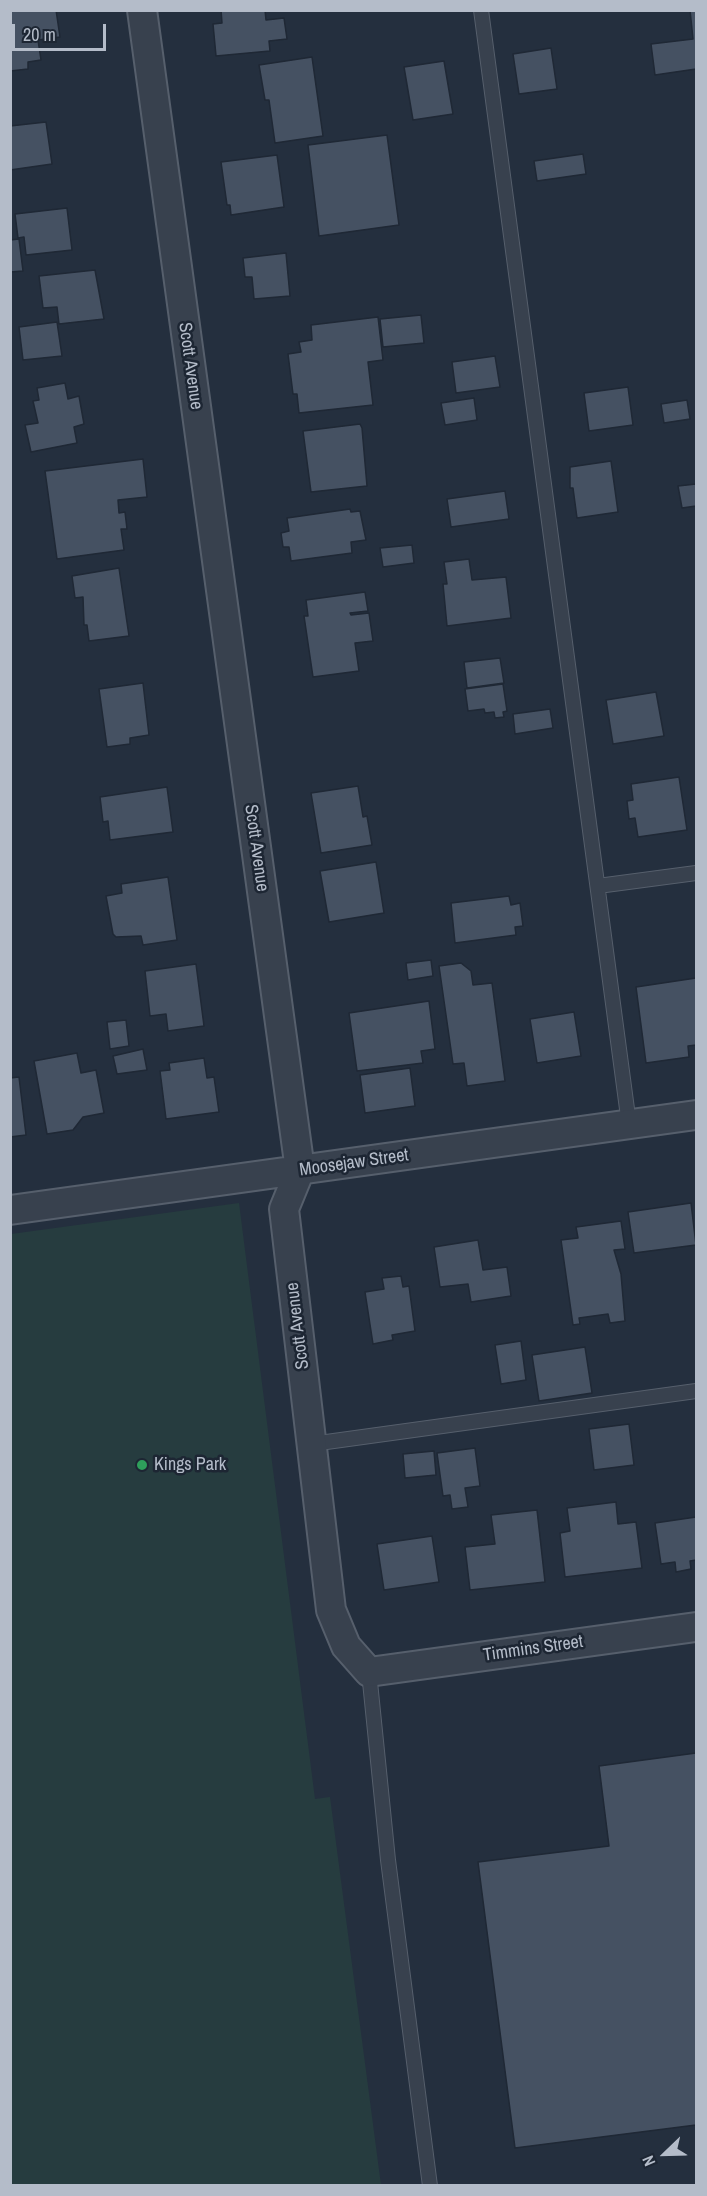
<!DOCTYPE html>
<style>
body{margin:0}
#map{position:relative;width:707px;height:2196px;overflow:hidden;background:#242f3e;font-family:"Archivo Narrow",sans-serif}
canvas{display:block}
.frame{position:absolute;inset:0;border:12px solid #b4bcc9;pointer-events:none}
.north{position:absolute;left:635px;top:2124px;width:60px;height:60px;-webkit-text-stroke:4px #1d2633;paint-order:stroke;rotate:247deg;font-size:16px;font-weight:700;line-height:24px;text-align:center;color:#b4bcc9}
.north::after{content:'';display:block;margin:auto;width:21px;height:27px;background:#b4bcc9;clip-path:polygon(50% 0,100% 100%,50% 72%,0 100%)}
.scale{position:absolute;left:12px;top:24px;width:94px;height:27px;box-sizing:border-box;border:3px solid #b4bcc9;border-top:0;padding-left:8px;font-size:18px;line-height:21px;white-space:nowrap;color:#b4bcc9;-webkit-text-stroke:4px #1d2633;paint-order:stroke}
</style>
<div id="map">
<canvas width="707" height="2196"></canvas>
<div class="frame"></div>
<div class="north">N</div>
<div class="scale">20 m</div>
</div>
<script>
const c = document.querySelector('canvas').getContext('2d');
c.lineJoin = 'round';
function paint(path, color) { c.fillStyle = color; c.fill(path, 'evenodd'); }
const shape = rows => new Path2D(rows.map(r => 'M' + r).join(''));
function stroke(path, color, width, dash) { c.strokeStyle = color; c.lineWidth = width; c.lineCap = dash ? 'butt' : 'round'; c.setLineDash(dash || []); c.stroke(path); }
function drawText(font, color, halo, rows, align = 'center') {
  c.font = font + ' "Archivo Narrow",sans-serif'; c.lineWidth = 5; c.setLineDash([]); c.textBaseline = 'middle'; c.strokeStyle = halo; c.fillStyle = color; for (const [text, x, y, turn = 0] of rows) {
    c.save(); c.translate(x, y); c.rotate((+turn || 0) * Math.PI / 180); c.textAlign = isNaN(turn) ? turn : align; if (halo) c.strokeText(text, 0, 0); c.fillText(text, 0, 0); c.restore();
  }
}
paint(shape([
 [239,1203,315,1799,330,1797,381,2185,11,2185,11,1234]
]), '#263c3f');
const building = shape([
 [10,10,56,10,60,37,38,40,41,60,28,62,28,69,10,71,10,10],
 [221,10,265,10,266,20,284,18,287,39,269,41,270,51,216,56,213,24,222,23,221,10],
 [690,10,696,10,696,69,655,75,651,44,693,39,690,10],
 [551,48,557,89,519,94,513,54,551,48],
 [312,57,323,136,275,143,269,100,265,100,259,65,312,57],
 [444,61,453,114,413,120,404,67,444,61],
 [46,122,52,164,10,170,10,126,46,122],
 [387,135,399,225,319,236,308,145,387,135],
 [583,154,586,174,537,181,534,161,583,154],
 [277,155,284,207,231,215,230,205,227,205,221,162,277,155],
 [67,208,72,250,26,255,24,237,18,238,15,214,67,208],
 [19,239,23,271,10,272,10,240,19,239],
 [286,253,290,296,254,299,252,277,245,277,243,258,286,253],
 [95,270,104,319,59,324,57,307,43,308,39,276,95,270],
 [421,315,424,343,383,347,380,319,421,315],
 [378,317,383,360,368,362,373,405,299,413,297,394,293,394,288,354,301,352,299,342,312,340,311,325,378,317],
 [57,322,62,356,23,360,19,327,57,322],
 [495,356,500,387,456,393,452,362,495,356],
 [65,383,68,399,79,396,84,424,74,427,77,443,31,452,25,425,38,423,33,401,39,400,37,388,65,383],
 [628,387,633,425,589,431,584,393,628,387],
 [474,398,477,420,445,425,441,403,474,398],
 [687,400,690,419,664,423,661,404,687,400],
 [360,424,362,428,367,486,311,492,303,431,360,424],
 [143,459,147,497,118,500,119,513,125,512,127,529,121,529,124,550,57,559,45,471,143,459],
 [611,461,618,512,577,518,573,488,570,488,570,467,611,461],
 [696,484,696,506,682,508,678,486,696,484],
 [505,491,509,519,451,527,447,499,505,491],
 [350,509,351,512,360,511,366,540,351,542,352,553,291,561,289,547,283,547,281,533,289,531,287,518,350,509],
 [412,545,414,563,383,567,380,548,412,545],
 [469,559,472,580,506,577,511,618,447,626,443,584,447,584,444,562,469,559],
 [119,568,129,636,89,641,87,625,84,625,83,597,75,598,72,576,119,568],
 [365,592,368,611,350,613,351,615,369,613,373,641,355,643,359,671,313,677,304,616,308,616,306,600,365,592],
 [500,658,504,683,467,688,464,662,500,658],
 [143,683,149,735,130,738,130,744,107,747,99,689,143,683],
 [503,684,507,711,503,712,504,717,495,718,494,712,485,713,484,709,468,711,465,689,503,684],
 [656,692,664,736,613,744,606,700,656,692],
 [550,709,553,728,515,734,513,714,550,709],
 [679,777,687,830,638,837,635,818,629,819,627,801,633,800,631,784,679,777],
 [358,786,363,817,367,816,372,845,321,853,311,793,358,786],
 [167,787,173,832,110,840,108,821,103,822,100,797,167,787],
 [376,862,384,913,329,922,320,871,376,862],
 [168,877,177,940,143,945,141,936,116,937,113,934,106,896,122,893,121,884,168,877],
 [509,896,511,905,520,903,523,926,515,927,516,935,455,943,451,903,509,896],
 [431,960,433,976,408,980,406,963,431,960],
 [461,963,471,971,473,985,492,983,505,1081,467,1086,464,1063,453,1064,439,966,461,963],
 [196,964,204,1026,168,1031,166,1014,150,1016,145,971,196,964],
 [696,978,696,1045,688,1046,689,1057,646,1063,636,987,696,978],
 [429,1001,435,1049,421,1051,423,1063,357,1071,349,1013,429,1001],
 [574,1012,581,1056,537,1063,530,1019,574,1012],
 [126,1020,129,1046,110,1049,107,1022,126,1020],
 [143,1049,147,1070,117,1074,113,1056,143,1049],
 [77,1053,81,1073,96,1070,104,1113,83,1117,73,1130,47,1134,34,1061,77,1053],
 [204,1058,207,1078,214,1077,219,1112,166,1119,160,1071,170,1070,169,1063,204,1058],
 [410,1068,415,1106,365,1113,360,1075,410,1068],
 [19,1077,26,1135,10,1137,10,1078,19,1077],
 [691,1203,696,1245,634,1253,628,1212,691,1203],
 [621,1221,625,1249,614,1250,621,1274,625,1321,610,1323,608,1314,579,1318,580,1324,573,1325,561,1240,578,1238,576,1227,621,1221],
 [478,1240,483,1270,507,1267,511,1296,471,1302,468,1284,440,1287,434,1247,478,1240],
 [401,1276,403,1287,409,1286,415,1331,392,1335,393,1340,373,1344,365,1292,384,1289,382,1278,401,1276],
 [521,1341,526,1380,501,1384,495,1345,521,1341],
 [585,1347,592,1393,539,1401,532,1355,585,1347],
 [629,1424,634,1465,594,1470,589,1429,629,1424],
 [475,1448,480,1486,465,1488,468,1507,452,1509,450,1495,443,1496,437,1453,475,1448],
 [434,1451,436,1475,405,1478,403,1454,434,1451],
 [616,1502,618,1524,636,1522,642,1568,565,1577,560,1533,570,1531,567,1508,616,1502],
 [537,1510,545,1582,470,1590,465,1547,495,1544,491,1515,537,1510],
 [696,1517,696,1560,690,1561,691,1569,676,1572,675,1562,661,1564,655,1523,696,1517],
 [432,1536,439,1582,384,1590,377,1544,432,1536],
 [696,1753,696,2125,515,2148,478,1862,609,1846,599,1766,696,1753]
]);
paint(building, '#455162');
stroke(building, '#1f2835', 1.5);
const lane = shape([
 [481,10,629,1124],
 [598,886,696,873],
 [312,1444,696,1391],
 [369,1672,388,1860,430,2186]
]);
const street = shape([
 [142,10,300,1170,284,1209,331,1610,346,1646,369,1672,696,1627],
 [10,1210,696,1115]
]);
stroke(lane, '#565f6c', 16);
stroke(street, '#565f6c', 32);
stroke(lane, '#38414e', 14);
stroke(street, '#38414e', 28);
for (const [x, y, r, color] of [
 [142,1465,6,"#2e9e5b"]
]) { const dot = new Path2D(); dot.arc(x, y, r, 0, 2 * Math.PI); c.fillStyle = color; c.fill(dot); stroke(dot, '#1d2633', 2); }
drawText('18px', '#b4bcc9', '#1d2633', [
 ["Scott Avenue",190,366,82],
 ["Scott Avenue",256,848,82],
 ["Moosejaw Street",354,1163,-8],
 ["Scott Avenue",298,1326,-97],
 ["Timmins Street",533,1649,-8]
]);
drawText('18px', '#b4bcc9', '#1d2633', [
 ["Kings Park",154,1465]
], 'left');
</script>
